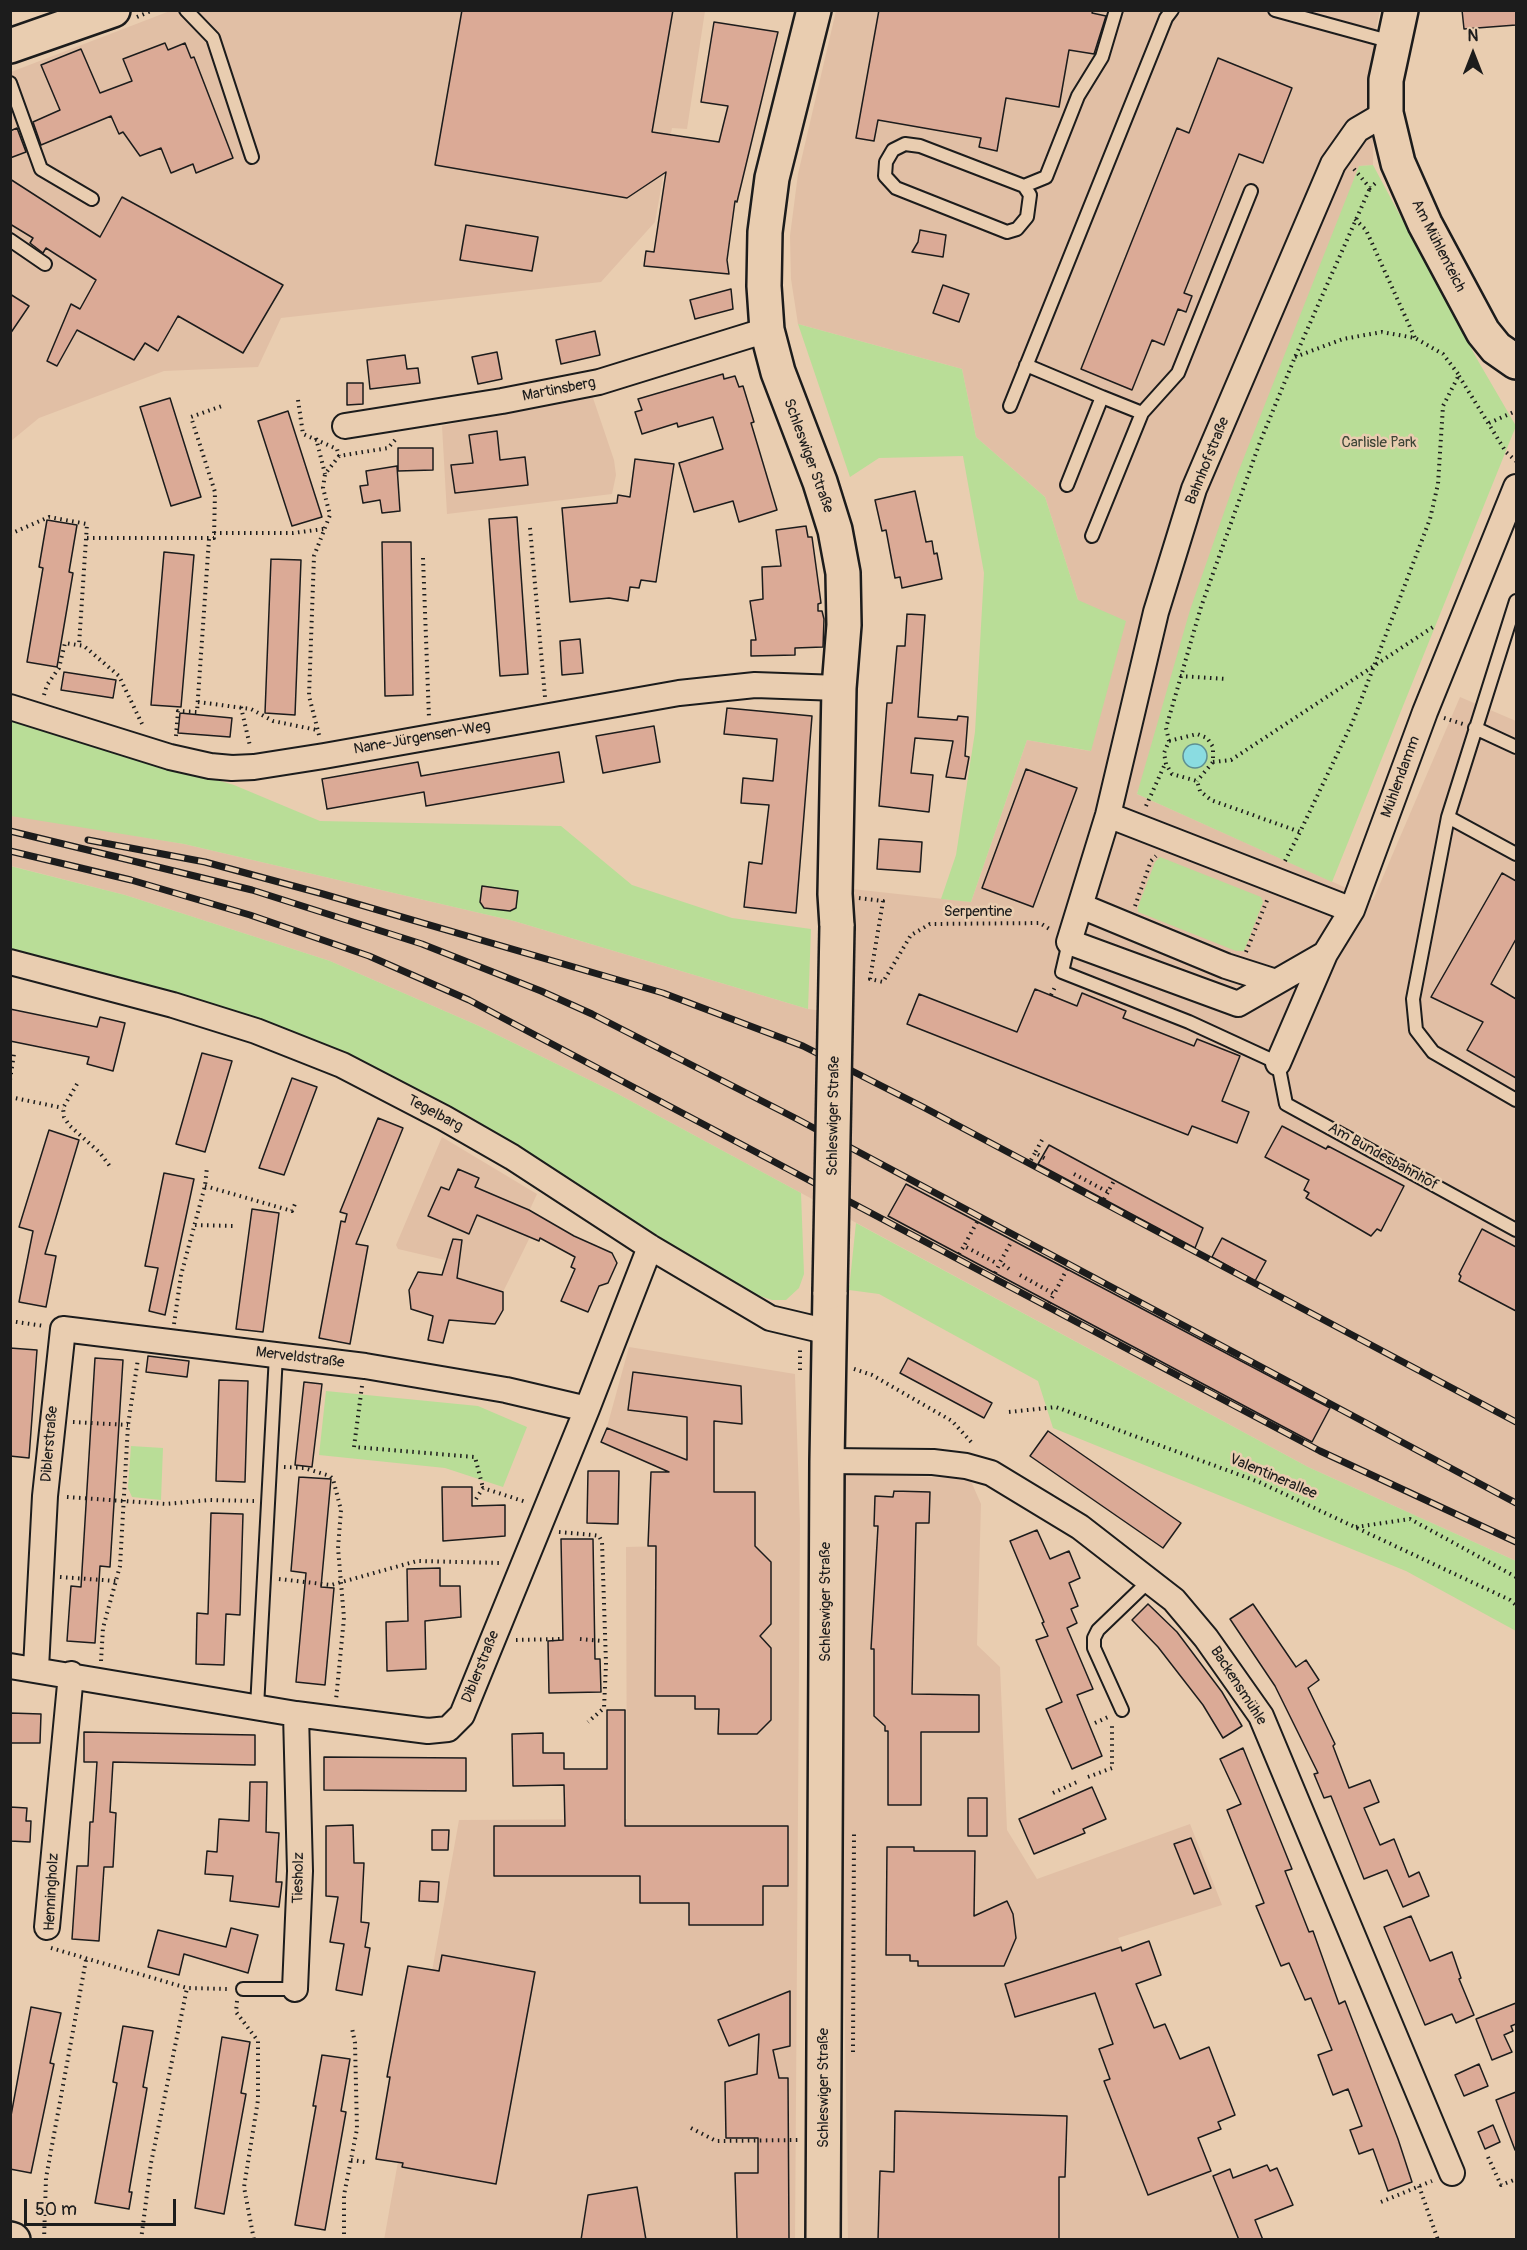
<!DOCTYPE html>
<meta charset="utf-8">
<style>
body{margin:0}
#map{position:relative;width:1527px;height:2250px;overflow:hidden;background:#e9cdb0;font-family:Pangolin,sans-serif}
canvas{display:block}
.frame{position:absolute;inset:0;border:12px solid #1c1c1c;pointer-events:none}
.north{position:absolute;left:1443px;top:24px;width:60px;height:60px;-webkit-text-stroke:4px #e9cdb0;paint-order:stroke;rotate:0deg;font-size:16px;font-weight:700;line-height:24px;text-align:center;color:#1c1c1c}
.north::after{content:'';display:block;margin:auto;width:21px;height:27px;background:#1c1c1c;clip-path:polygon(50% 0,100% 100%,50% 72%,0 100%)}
.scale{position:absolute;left:24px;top:2199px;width:152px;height:27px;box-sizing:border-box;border:3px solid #1c1c1c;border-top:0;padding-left:8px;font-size:18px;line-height:21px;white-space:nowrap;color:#1c1c1c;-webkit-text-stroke:4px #e9cdb0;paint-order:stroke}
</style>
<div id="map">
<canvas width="1527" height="2250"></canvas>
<div class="frame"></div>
<div class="north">N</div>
<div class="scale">50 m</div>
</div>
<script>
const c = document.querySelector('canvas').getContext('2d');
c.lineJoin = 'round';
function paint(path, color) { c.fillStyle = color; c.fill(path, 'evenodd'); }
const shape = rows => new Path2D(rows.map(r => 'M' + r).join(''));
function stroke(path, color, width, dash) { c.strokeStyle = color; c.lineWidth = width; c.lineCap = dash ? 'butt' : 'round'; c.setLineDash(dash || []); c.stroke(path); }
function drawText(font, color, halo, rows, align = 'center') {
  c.font = font + ' Pangolin,sans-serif'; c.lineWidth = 5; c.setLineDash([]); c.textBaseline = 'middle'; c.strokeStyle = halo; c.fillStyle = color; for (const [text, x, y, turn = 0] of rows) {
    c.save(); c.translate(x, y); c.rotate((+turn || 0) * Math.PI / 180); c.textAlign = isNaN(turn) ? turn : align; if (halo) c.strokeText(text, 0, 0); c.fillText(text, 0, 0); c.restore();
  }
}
paint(shape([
 [170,11,705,11,687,129,672,128,655,222,601,282,281,318,258,367,164,371,39,418,11,441,11,72],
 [836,11,1380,11,1375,33,1373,165,1359,166,1137,794,1373,900,1460,697,1516,721,1516,1561,1308,1467,616,1093,479,1026,330,961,125,895,11,866,10,814,184,844,514,921,808,1009,850,1015,852,889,971,902,1027,740,1090,751,1078,600,1045,497,976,437,962,369,798,324,791,279,790,236,798,174],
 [592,395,614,460,616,475,612,494,447,514,442,426],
 [442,1137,537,1194,519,1233,530,1237,503,1292,457,1278,458,1263,398,1249,396,1245],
 [629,1347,795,1374,800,1525,795,2239,384,2240,459,1820,627,1819,626,1547,664,1546,669,1453,607,1427],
 [837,1473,970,1479,981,1504,977,1645,1000,1667,1007,1830,1037,1879,1190,1824,1222,1905,1118,1938,1239,2239,848,2239]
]), '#e1bfa5');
paint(shape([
 [1373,165,1477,359,1516,426,1332,882,1137,794,1190,610,1237,475,1359,166],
 [798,324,962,369,976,437,1045,497,1078,600,1126,621,1091,751,1027,740,971,902,941,899,956,855,975,732,984,573,963,456,879,458,850,477],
 [10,720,234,785,320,821,561,826,632,885,732,918,811,929,808,1009,514,921,184,844,11,816],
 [1160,857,1261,897,1263,902,1244,951,1236,951,1138,912,1138,907,1155,862],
 [10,866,125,895,330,961,479,1026,616,1093,801,1193,804,1274,799,1288,786,1300,772,1300,745,1291,471,1117,343,1052,11,952],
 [856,1223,1308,1467,1516,1561,1516,1631,1406,1571,1053,1428,1038,1381,879,1294,849,1290],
 [326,1391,478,1406,527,1427,503,1487,445,1468,319,1455],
 [131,1446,163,1448,161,1500,132,1497,128,1488]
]), '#b9dd97');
const water = shape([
 '1183 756a12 12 0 1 1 24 0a12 12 0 1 1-24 0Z'
]);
paint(water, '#8adce1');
stroke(water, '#5e8f92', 1.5);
const building = shape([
 [462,10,673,10,652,132,719,142,728,106,701,102,714,22,778,32,737,202,735,201,727,260,729,274,644,266,646,251,654,252,666,172,627,198,435,165,462,10],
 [879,10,1093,10,1092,13,1106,16,1094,54,1069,50,1059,107,1006,98,997,151,979,147,981,138,878,120,874,141,856,138,879,10],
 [1462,10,1516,10,1516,25,1464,29,1462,10],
 [165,43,168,50,185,43,191,58,194,57,233,158,196,173,193,164,171,173,161,148,140,156,123,132,119,134,111,116,41,145,33,122,60,110,41,65,81,49,100,93,132,81,123,59,165,43],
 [1218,58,1292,88,1263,163,1239,154,1184,293,1192,296,1186,312,1178,309,1164,345,1152,340,1132,390,1081,369,1177,128,1189,133,1218,58],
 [17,128,26,152,10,158,10,131,17,128],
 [10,179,100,237,122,197,283,285,243,353,178,316,158,351,145,343,134,360,77,330,57,366,47,361,71,304,80,309,96,280,46,248,43,253,30,243,33,238,10,224,10,179],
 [466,225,538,237,532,271,460,260,466,225],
 [920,230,946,235,943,257,912,252,918,242,920,230],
 [943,285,969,294,959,322,933,313,943,285],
 [731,289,733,309,695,319,690,300,731,289],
 [10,294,29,306,10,334,10,294],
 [595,331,600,355,561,364,556,340,595,331],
 [497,352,502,379,478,384,472,357,497,352],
 [405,355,407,369,418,368,420,383,370,389,367,360,405,355],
 [723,374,724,379,735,376,739,387,743,386,754,422,751,423,777,510,739,522,733,501,694,512,679,463,723,449,713,417,678,427,677,423,642,434,635,412,642,410,638,399,723,374],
 [347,383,363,383,363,404,347,405,347,383],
 [170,398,201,497,171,506,140,407,170,398],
 [288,411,322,517,292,526,258,421,288,411],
 [497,431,500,460,525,457,528,485,455,493,451,465,473,463,469,435,497,431],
 [398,448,433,448,433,470,398,471,398,448],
 [635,459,674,464,656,582,641,580,639,588,630,587,628,601,609,598,570,602,562,508,617,503,618,495,630,497,635,459],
 [397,466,400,511,382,513,380,500,363,503,360,486,368,485,366,471,397,466],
 [915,491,926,542,932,541,934,554,937,553,942,579,902,588,900,577,895,578,886,530,882,531,875,500,915,491],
 [517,517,528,674,500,676,489,519,517,517],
 [47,520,77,525,69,572,73,573,57,667,27,662,43,568,39,567,47,520],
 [806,526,808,537,812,537,821,603,818,604,818,611,822,611,824,619,823,647,795,648,795,655,751,656,751,640,756,640,750,601,763,599,762,567,781,566,776,530,806,526],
 [382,542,411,542,413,695,385,696,382,542],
 [164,552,194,555,181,707,151,705,164,552],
 [271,559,301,560,295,715,265,713,271,559],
 [907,614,925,615,918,717,957,720,958,716,968,717,965,756,969,757,965,779,946,777,953,741,915,738,911,773,933,775,929,812,879,806,887,703,892,703,897,646,905,646,907,614],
 [580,639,583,673,562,675,560,641,580,639],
 [64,672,116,680,113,698,61,690,64,672],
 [727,708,812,716,796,913,744,907,749,862,762,864,769,805,741,803,743,778,773,781,777,739,724,734,727,708],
 [180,713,232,718,230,737,178,733,180,713],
 [654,726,660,762,603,773,596,736,654,726],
 [559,752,564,782,426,806,424,792,327,809,322,779,418,762,421,776,559,752],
 [1026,769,1077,788,1033,907,982,888,1026,769],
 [879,839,922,842,920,872,877,869,879,839],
 [1502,873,1516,881,1516,939,1491,984,1516,999,1516,1078,1467,1050,1483,1022,1431,997,1502,873],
 [482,886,518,891,516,908,510,911,484,908,480,902,482,886],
 [1035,989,1077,1006,1082,993,1126,1011,1123,1018,1194,1046,1197,1039,1240,1056,1222,1101,1249,1112,1237,1143,1192,1126,1188,1135,907,1024,919,994,1017,1032,1035,989],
 [10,1009,97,1027,100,1017,125,1023,113,1071,87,1064,89,1057,10,1041,10,1009],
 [202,1053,232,1061,205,1152,176,1144,202,1053],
 [292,1078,317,1087,284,1175,259,1168,292,1078],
 [378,1118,403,1128,356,1244,368,1246,350,1344,319,1338,341,1221,345,1222,347,1214,340,1212,378,1118],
 [1282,1126,1326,1149,1328,1146,1404,1186,1381,1231,1377,1229,1371,1236,1306,1198,1309,1193,1304,1190,1309,1180,1265,1157,1282,1126],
 [49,1130,79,1140,45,1254,56,1256,46,1307,19,1302,33,1231,19,1227,49,1130],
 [1049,1145,1203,1228,1195,1248,1038,1164,1049,1145],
 [458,1169,479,1178,475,1187,529,1210,574,1236,612,1253,617,1263,608,1283,599,1286,588,1312,561,1301,575,1269,571,1267,575,1257,540,1238,539,1241,477,1215,469,1234,428,1216,441,1187,449,1190,458,1169],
 [164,1173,194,1179,165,1315,149,1311,158,1268,145,1266,164,1173],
 [906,1184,1330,1408,1312,1442,888,1216,906,1184],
 [252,1209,279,1213,263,1332,236,1329,252,1209],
 [1482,1229,1516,1247,1516,1311,1459,1281,1461,1276,1459,1274,1482,1229],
 [1222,1238,1266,1261,1255,1281,1212,1257,1222,1238],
 [453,1239,462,1240,457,1278,503,1292,503,1310,495,1324,449,1320,443,1343,428,1340,433,1316,411,1309,409,1290,418,1272,442,1275,453,1239],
 [10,1348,37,1350,29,1458,10,1456,10,1348],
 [148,1356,189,1361,187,1377,146,1372,148,1356],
 [95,1358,123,1360,110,1567,100,1566,95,1643,67,1641,71,1586,81,1587,95,1358],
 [908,1358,992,1403,984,1418,900,1373,908,1358],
 [633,1372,741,1386,742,1424,714,1421,714,1492,755,1492,755,1546,771,1562,771,1624,760,1636,771,1648,771,1720,757,1734,718,1734,719,1709,695,1709,695,1696,655,1696,656,1546,648,1546,651,1472,669,1472,601,1442,607,1428,687,1460,687,1417,628,1410,633,1372],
 [219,1380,248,1381,245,1482,216,1481,219,1380],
 [304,1382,322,1384,312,1467,295,1465,304,1382],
 [1048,1431,1181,1523,1163,1548,1030,1456,1048,1431],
 [588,1471,619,1471,618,1524,587,1523,588,1471],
 [299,1477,331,1479,321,1587,334,1588,325,1685,296,1682,306,1573,291,1571,299,1477],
 [442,1487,472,1487,472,1506,505,1505,505,1536,443,1541,442,1487],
 [894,1491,930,1492,929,1523,916,1523,912,1694,979,1695,979,1732,921,1732,921,1805,888,1805,888,1731,885,1731,885,1726,874,1716,874,1649,871,1649,878,1526,874,1526,875,1496,893,1497,894,1491],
 [211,1513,243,1514,240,1615,226,1614,224,1665,196,1664,197,1613,208,1614,211,1513],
 [1037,1530,1050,1559,1069,1551,1080,1578,1069,1583,1078,1606,1071,1609,1077,1623,1067,1628,1093,1689,1077,1695,1102,1756,1072,1769,1046,1709,1062,1702,1036,1640,1048,1636,1042,1623,1044,1622,1010,1541,1037,1530],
 [561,1539,593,1539,595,1659,600,1659,601,1692,549,1693,548,1641,563,1640,561,1539],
 [440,1568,440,1586,460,1586,461,1617,425,1621,426,1669,387,1671,386,1622,408,1621,407,1569,440,1568],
 [1148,1604,1177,1632,1222,1692,1242,1726,1223,1738,1203,1705,1158,1647,1132,1620,1148,1604],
 [1253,1604,1296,1667,1306,1660,1319,1680,1308,1688,1335,1744,1333,1746,1349,1788,1370,1780,1379,1802,1364,1808,1380,1845,1394,1839,1409,1877,1419,1872,1429,1896,1403,1907,1387,1870,1364,1879,1331,1796,1324,1798,1314,1774,1318,1773,1275,1686,1230,1619,1253,1604],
 [607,1710,625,1710,625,1826,788,1826,788,1886,763,1886,763,1925,689,1925,689,1903,640,1903,640,1876,494,1876,494,1826,565,1826,564,1785,513,1786,512,1734,543,1733,543,1753,564,1753,564,1769,607,1769,607,1710],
 [10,1713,41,1714,40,1743,10,1743,10,1713],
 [84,1732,255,1735,255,1765,113,1762,110,1812,116,1813,113,1867,104,1867,99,1941,72,1939,77,1866,88,1866,90,1822,93,1822,97,1762,84,1762,84,1732],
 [1243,1748,1292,1869,1285,1871,1309,1932,1313,1931,1339,2004,1345,2001,1398,2139,1412,2182,1388,2191,1373,2149,1359,2154,1350,2130,1362,2126,1348,2089,1333,2095,1318,2055,1332,2050,1311,1998,1305,2000,1289,1963,1281,1966,1256,1906,1264,1903,1227,1810,1241,1804,1220,1759,1243,1748],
 [324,1757,466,1758,466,1791,324,1790,324,1757],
 [250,1782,267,1782,266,1832,279,1833,276,1882,282,1882,279,1907,230,1901,233,1876,205,1874,207,1851,217,1852,219,1819,249,1821,250,1782],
 [1092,1787,1106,1819,1083,1829,1085,1833,1034,1854,1019,1819,1092,1787],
 [968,1798,987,1798,987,1836,968,1836,968,1798],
 [10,1807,27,1808,26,1821,31,1821,30,1842,10,1841,10,1807],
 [353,1825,354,1863,364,1863,361,1922,369,1923,365,1947,370,1948,362,1995,336,1990,344,1944,330,1942,338,1897,326,1896,326,1826,353,1825],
 [432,1830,449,1830,448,1850,432,1850,432,1830],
 [1191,1838,1211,1888,1194,1894,1174,1844,1191,1838],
 [887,1847,914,1847,914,1851,975,1851,974,1916,1007,1901,1013,1914,1016,1938,1004,1966,918,1966,918,1961,910,1961,910,1955,886,1955,887,1847],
 [420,1881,439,1882,438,1902,419,1901,420,1881],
 [1411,1916,1430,1961,1452,1952,1461,1978,1459,1979,1474,2015,1456,2023,1452,2014,1425,2025,1384,1927,1411,1916],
 [231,1928,258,1935,248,1973,184,1954,179,1975,148,1967,158,1930,226,1947,231,1928],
 [1149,1941,1161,1975,1136,1984,1154,2028,1165,2024,1180,2059,1209,2047,1235,2115,1218,2122,1221,2129,1198,2138,1211,2171,1148,2195,1104,2081,1110,2079,1099,2049,1113,2044,1095,1993,1015,2017,1005,1984,1121,1947,1122,1951,1149,1941],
 [442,1955,535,1972,496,2184,402,2167,403,2163,376,2159,390,2077,387,2077,408,1966,439,1971,442,1955],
 [790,1991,790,2046,773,2050,779,2078,788,2078,789,2240,737,2240,735,2173,758,2173,758,2138,726,2138,725,2082,757,2074,759,2034,729,2046,718,2020,790,1991],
 [1516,2003,1516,2024,1511,2026,1513,2031,1504,2035,1512,2052,1492,2060,1476,2019,1516,2003],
 [31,2007,61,2013,50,2063,54,2064,31,2173,10,2169,10,2121,31,2007],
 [123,2026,153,2031,143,2087,147,2088,129,2192,132,2192,129,2209,95,2203,117,2083,113,2082,123,2026],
 [222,2037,250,2042,241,2093,246,2094,224,2214,195,2208,222,2037],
 [322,2055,350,2059,341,2111,346,2112,325,2230,295,2225,316,2106,313,2106,322,2055],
 [1479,2064,1488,2086,1464,2096,1455,2075,1479,2064],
 [1516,2092,1516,2149,1515,2150,1496,2100,1516,2092],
 [895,2111,1067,2116,1065,2177,1059,2177,1059,2240,878,2240,880,2171,894,2172,895,2111],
 [1493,2125,1500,2142,1485,2149,1478,2132,1493,2125],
 [1267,2165,1270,2171,1277,2168,1293,2205,1255,2220,1263,2240,1239,2240,1213,2176,1230,2169,1233,2178,1267,2165],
 [637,2187,646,2240,581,2240,588,2195,637,2187]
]);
paint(building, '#dbaa96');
stroke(building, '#1c1c1c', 1.5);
const lane = shape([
 [186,10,213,38,252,157],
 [1275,10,1392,42],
 [10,83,41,169,92,199],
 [1024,186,1030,195,1027,217,1017,229,1007,232,896,188,885,176,886,162,893,150,905,144,920,146,1024,186,1046,177,1078,96,1102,57,1116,10],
 [10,240,45,264],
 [1026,365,1102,397,1067,485],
 [1010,406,1166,18,1172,10],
 [1142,413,1178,373,1251,191],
 [1092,536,1142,413,1102,397],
 [1516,601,1448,817,1413,999,1416,1030,1433,1052,1516,1100],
 [1475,728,1516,747],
 [1448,817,1516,854],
 [1069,942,1062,972,1189,1022,1278,1063,1286,1104,1516,1230],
 [257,1707,276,1355],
 [1122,1710,1094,1648,1094,1638,1098,1630,1150,1580],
 [243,1989,295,1989]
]);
const street = shape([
 [345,426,502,401,599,382,767,330],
 [10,707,170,757,210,766,232,768,254,767,324,756,679,693,755,685,839,688],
 [1108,815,1352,910],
 [1081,906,1226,966,1276,982],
 [1325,954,1238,1004,1069,942,1108,815,1156,612,1194,489,1333,164,1357,130,1386,113],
 [10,962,173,1005,256,1031,342,1065,444,1118,512,1157,650,1247,770,1318,829,1332],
 [1278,1063,1325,954,1352,910,1425,712,1516,487],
 [827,1461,933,1462,966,1466,991,1473,1080,1527,1174,1600,1206,1638,1261,1716,1452,2173],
 [10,1666,296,1714,428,1731,448,1729,462,1715,587,1409,650,1247],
 [36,1668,45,1496,63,1329,365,1366,506,1390,587,1409],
 [47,1927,71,1674],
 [295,1989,300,1871,296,1714]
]);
const secondary = shape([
 [814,10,772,178,765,232,764,286,767,330,778,372,820,482,835,530,843,573,844,625,839,688,835,894,837,926],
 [1401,10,1386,80,1386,113,1398,163,1425,224,1483,332,1496,348,1516,362],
 [10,46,113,10],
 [10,2239,13,2240],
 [823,2240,827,1461,830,1292]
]);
stroke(lane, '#1c1c1c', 16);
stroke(street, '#1c1c1c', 28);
stroke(secondary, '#1c1c1c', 38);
stroke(shape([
 [137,17,153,10],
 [1354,169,1370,188,1378,181],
 [1355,219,1366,230,1415,338],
 [1295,357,1343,339,1382,332,1415,338,1443,354,1459,375,1443,406,1438,484,1430,519,1353,721,1300,832,1211,800,1200,791,1197,781,1172,774,1166,764,1164,753,1169,741,1166,728,1201,607,1260,442,1295,357,1370,188],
 [1459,376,1506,452,1516,461],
 [298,400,303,434,337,449,339,456],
 [1489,423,1516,411],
 [316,438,325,474],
 [530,528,545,697],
 [214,533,293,533,324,529],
 [10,534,49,517,87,524,79,645],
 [87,538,214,538,215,492,191,417,222,406],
 [423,558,429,718],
 [1180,676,1226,679],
 [44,695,47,685,59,668,65,643,84,646,119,676,143,726],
 [198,702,251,709,273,721,317,730],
 [241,707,250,746],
 [1444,718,1463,724],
 [319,735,309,696,314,556,330,515,323,488,325,474,339,456,388,448,395,440],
 [176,736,178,711,197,712,209,539],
 [1169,741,1197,734,1207,738,1213,747,1213,762,1197,781],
 [1213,762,1231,760,1436,625],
 [1146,806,1165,764],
 [1285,861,1300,832],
 [859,898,883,901,870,979,883,982,911,935,930,924,1040,923,1051,930],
 [1135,906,1151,861,1156,856],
 [1246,952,1268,898],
 [1051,995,1056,985],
 [10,1080,14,1054],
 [77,1084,63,1108,64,1117,69,1125,100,1153,112,1169],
 [10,1097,63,1108],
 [1042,1140,1035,1153,1046,1159],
 [1031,1160,1035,1153],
 [1074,1174,1108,1192,1115,1179],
 [205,1186,292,1211,295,1204],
 [1104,1199,1108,1192],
 [977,1222,964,1246,998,1264],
 [195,1225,234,1226],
 [959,1254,964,1246],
 [1009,1269,1000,1262,1012,1241],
 [995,1273,1000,1263],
 [1020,1275,1054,1294,1067,1269],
 [1049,1303,1054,1294],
 [10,1321,44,1326],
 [174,1324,181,1275,205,1186,207,1167],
 [854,1369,872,1375,952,1421,973,1444],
 [800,1370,800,1348],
 [362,1386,354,1447,475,1457,483,1488],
 [1009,1412,1056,1407,1259,1482,1510,1600,1516,1605],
 [73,1422,128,1425],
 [284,1467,304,1468,330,1476,333,1479,341,1510,338,1548,344,1618,336,1700],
 [67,1497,166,1504,209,1500,254,1501],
 [476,1499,483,1488,526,1502],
 [1356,1527,1410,1519,1516,1577],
 [559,1532,593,1535,599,1536,602,1542,606,1664,604,1708,588,1722],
 [60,1577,116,1581],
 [279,1579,331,1585,417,1561,502,1563],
 [580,1639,603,1641],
 [516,1640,563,1639],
 [101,1661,103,1628,120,1566,128,1425,138,1359],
 [1095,1723,1108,1717],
 [1088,1777,1112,1768,1112,1722],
 [1053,1793,1077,1782],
 [51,1948,187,1988,229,1989],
 [237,2001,236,2012,258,2041,258,2100,244,2187,254,2240],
 [853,2052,854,1834],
 [691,2128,716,2141,798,2140],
 [1488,2157,1501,2185,1514,2180],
 [351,2160,365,2162],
 [1419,2186,1438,2240],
 [1381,2202,1432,2181],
 [44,2240,46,2178,86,1960],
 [141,2240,151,2163,187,1988],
 [344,2240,344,2195,357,2129,355,2043,352,2028]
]), '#1c1c1c', 4, [1.5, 4.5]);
stroke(lane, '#e9cdb0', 12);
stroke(street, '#e9cdb0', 24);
stroke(secondary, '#e9cdb0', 33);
const rail = shape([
 [10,831,252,890,422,944,541,991,592,1014,795,1118,1516,1503],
 [88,840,205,862,323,894,663,993,803,1046,923,1107,1516,1422],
 [10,851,131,880,250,915,369,956,469,1000,1320,1451,1516,1542]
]);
stroke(rail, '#1c1c1c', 7);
stroke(rail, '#e9cdb0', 4.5, [14]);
const secondaryBridge = shape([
 [830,1292,837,926]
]);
stroke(secondaryBridge, '#1c1c1c', 38, []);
stroke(secondaryBridge, '#e9cdb0', 33);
drawText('15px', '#1c1c1c', '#e9cdb0', [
 ["Am Mühlenteich",1438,246,63],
 ["Martinsberg",559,390,-11],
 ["Schleswiger Straße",808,456,70],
 ["Bahnhofstraße",1208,461,-68],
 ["Nane-Jürgensen-Weg",422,738,-10],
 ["Mühlendamm",1401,777,-70],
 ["Serpentine",978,912],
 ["Tegelbarg",435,1114,28],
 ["Schleswiger Straße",834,1116,-89],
 ["Am Bundesbahnhof",1383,1157,29],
 ["Merveldstraße",300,1358,7],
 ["Diblerstraße",50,1444,-85],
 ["Valentinerallee",1273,1477,23],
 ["Schleswiger Straße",826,1602,-90],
 ["Diblerstraße",481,1667,-68],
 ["Backensmühle",1238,1686,57],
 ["Tiesholz",299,1878,-89],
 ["Henningholz",52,1892,-87],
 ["Schleswiger Straße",824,2088,-90]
]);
drawText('15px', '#3b4335', '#e9cdb0', [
 ["Carlisle Park",1379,443]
]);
</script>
